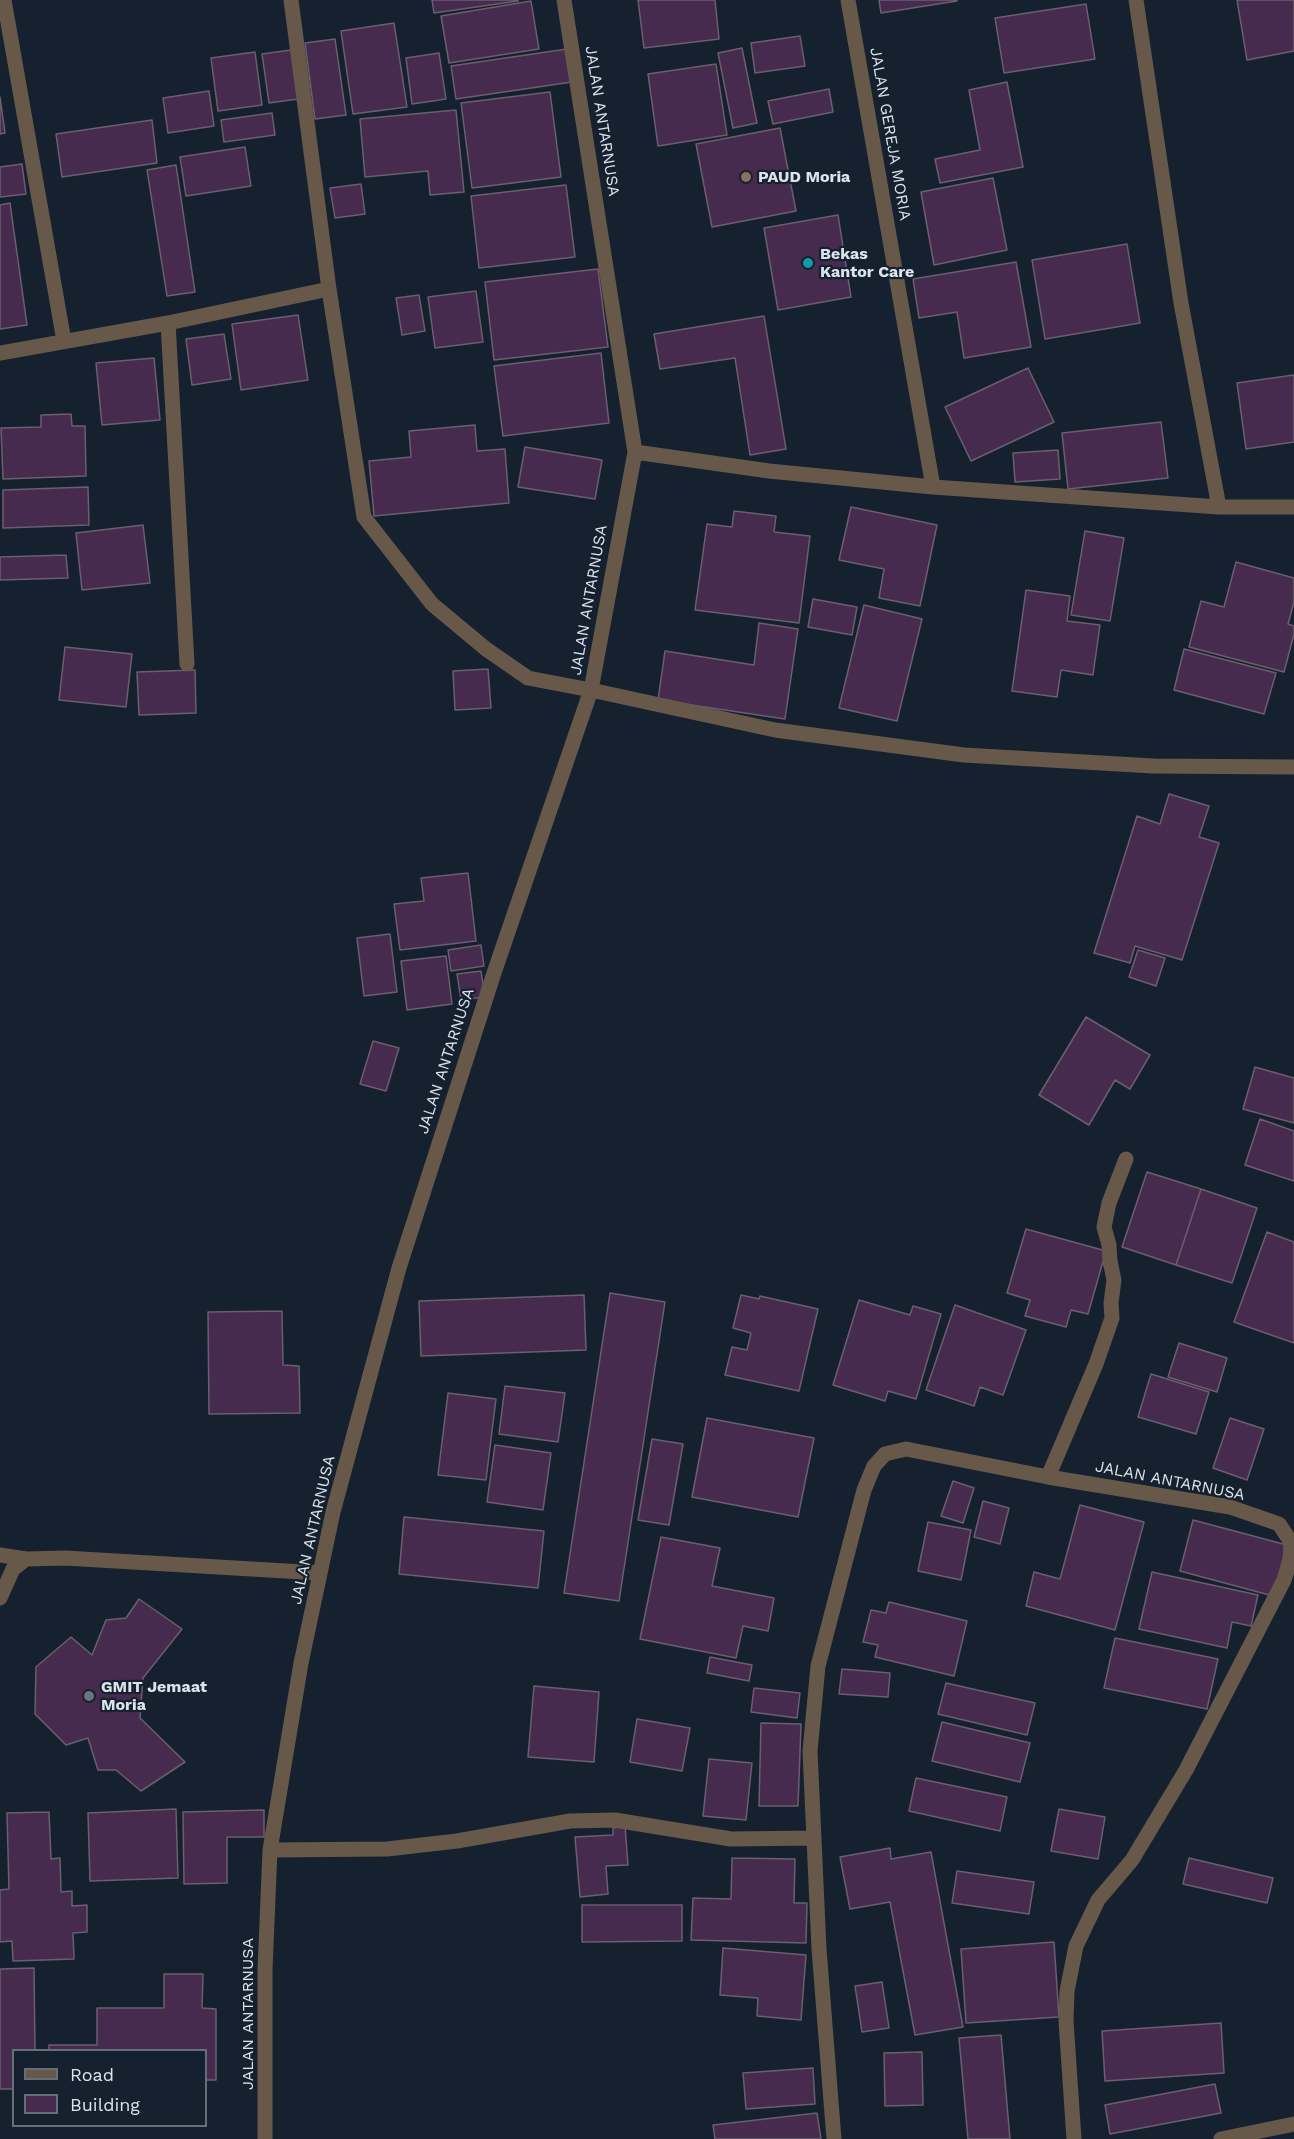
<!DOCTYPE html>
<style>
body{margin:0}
#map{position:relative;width:1294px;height:2139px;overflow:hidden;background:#16212f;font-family:"Work Sans",sans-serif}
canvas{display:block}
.legend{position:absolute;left:12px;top:2049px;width:195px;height:78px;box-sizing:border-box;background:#16212f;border:2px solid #656f7b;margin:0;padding:8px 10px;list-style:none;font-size:18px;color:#dce3ed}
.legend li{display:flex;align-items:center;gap:12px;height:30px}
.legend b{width:30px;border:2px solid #656f7b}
</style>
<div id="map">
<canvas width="1294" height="2139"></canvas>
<ul class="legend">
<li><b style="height:8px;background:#685849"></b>Road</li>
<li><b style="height:16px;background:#462b4f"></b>Building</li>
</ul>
</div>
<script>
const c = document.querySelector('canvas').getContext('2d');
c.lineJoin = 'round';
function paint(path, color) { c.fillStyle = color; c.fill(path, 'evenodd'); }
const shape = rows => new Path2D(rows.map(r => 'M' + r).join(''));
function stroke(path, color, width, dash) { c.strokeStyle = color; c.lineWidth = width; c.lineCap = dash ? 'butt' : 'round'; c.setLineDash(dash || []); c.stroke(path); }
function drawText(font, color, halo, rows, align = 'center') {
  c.font = font + ' "Work Sans",sans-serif'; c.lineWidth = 4.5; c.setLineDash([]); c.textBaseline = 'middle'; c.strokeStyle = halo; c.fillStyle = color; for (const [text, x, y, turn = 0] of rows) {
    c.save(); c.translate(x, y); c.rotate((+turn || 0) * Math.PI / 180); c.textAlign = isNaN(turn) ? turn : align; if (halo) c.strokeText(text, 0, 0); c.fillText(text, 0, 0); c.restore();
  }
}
const building = shape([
 [432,0,518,0,518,1,434,13,432,0],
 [638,0,715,0,719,39,644,48,638,0],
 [879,0,957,0,957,1,881,13,879,0],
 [1237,0,1294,0,1294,51,1247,60,1237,0],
 [531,1,539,49,449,63,441,16,531,1],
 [1086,4,1095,59,1004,73,995,18,1086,4],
 [394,23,407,107,353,114,341,31,394,23],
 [800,36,805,66,755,73,751,43,800,36],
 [335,39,346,115,315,119,305,43,335,39],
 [742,48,757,123,733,128,718,53,742,48],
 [567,49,572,82,456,99,451,66,567,49],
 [291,50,298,99,269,103,262,54,291,50],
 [255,52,262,105,218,111,211,58,255,52],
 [439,53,446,99,412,104,406,58,439,53],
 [716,64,727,135,658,146,648,74,716,64],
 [1007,82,1023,167,940,183,935,159,980,150,969,90,1007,82],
 [829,89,833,112,773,124,768,101,829,89],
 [209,91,214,126,168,133,163,98,209,91],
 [550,92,561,177,472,188,461,103,550,92],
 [0,97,5,133,0,134,0,97],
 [456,110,464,192,430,195,428,171,365,177,360,119,456,110],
 [272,113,275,135,224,142,221,120,272,113],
 [152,120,157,163,62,177,56,134,152,120],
 [780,128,796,211,712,227,696,144,780,128],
 [245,147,251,186,186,196,180,157,245,147],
 [22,164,26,194,0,197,0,167,22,164],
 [176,165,195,292,167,296,147,170,176,165],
 [993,178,1007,250,934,265,921,192,993,178],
 [361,184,365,214,335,218,330,188,361,184],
 [566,185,575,257,479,268,471,196,566,185],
 [10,203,27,325,0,329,0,205,10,203],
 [838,215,851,297,778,310,764,228,838,215],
 [1127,244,1140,323,1045,339,1032,260,1127,244],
 [1016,262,1031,347,964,358,957,312,919,318,913,279,1016,262],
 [598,269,608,347,494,360,485,282,598,269],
 [476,291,483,342,435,348,428,297,476,291],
 [419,295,425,331,402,335,396,298,419,295],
 [298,315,308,380,241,390,232,324,298,315],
 [764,316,786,449,750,455,735,358,660,369,654,334,764,316],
 [224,334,231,379,192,385,186,339,224,334],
 [601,353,609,423,503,436,494,366,601,353],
 [154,358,160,420,102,425,96,363,154,358],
 [1028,368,1054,422,971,461,945,407,1028,368],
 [1294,375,1294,442,1246,449,1237,383,1294,375],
 [71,414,72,426,85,426,86,476,3,479,1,428,41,427,41,415,71,414],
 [1161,422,1168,478,1068,489,1062,433,1161,422],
 [475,425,477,451,505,449,509,503,374,516,369,461,411,457,409,431,475,425],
 [525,447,602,460,595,499,518,487,525,447],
 [1058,450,1060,479,1015,482,1013,453,1058,450],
 [88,487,89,525,3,528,3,490,88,487],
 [851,507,937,525,920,606,879,598,884,569,839,560,851,507],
 [734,511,776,516,774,532,810,536,799,623,695,610,707,524,732,527,734,511],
 [143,525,150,583,82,590,76,533,143,525],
 [1085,531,1124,538,1110,621,1071,615,1085,531],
 [66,555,68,578,0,580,0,557,66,555],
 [1236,562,1294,578,1294,602,1288,624,1294,626,1294,634,1284,672,1189,647,1201,601,1224,607,1236,562],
 [1026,590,1070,596,1067,621,1100,625,1093,675,1061,670,1057,697,1012,691,1026,590],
 [813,599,857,607,852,635,808,627,813,599],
 [864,605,922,619,897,721,839,708,864,605],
 [759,623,798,629,785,719,658,700,665,651,754,665,759,623],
 [65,647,132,654,126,707,59,700,65,647],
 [1184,649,1276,673,1264,714,1174,690,1184,649],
 [488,669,491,708,455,710,453,671,488,669],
 [195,670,196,713,139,715,137,672,195,670],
 [1169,794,1209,806,1199,837,1219,843,1182,960,1135,946,1130,963,1094,953,1137,816,1160,824,1169,794],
 [468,873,476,941,400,950,394,904,424,901,421,878,468,873],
 [390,934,397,992,364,996,357,938,390,934],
 [481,945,484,966,451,971,448,950,481,945],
 [1138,950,1165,958,1156,986,1129,977,1138,950],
 [446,956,452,1004,407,1010,401,961,446,956],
 [481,971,485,997,461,1000,457,974,481,971],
 [1086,1017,1150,1055,1130,1089,1115,1080,1089,1125,1039,1095,1086,1017],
 [373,1041,399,1048,386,1091,360,1084,373,1041],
 [1255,1067,1294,1078,1294,1123,1243,1109,1255,1067],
 [1260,1119,1294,1131,1294,1181,1245,1165,1260,1119],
 [1147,1172,1201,1189,1176,1265,1122,1247,1147,1172],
 [1201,1189,1257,1208,1232,1283,1176,1265,1201,1189],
 [1026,1229,1106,1251,1088,1314,1071,1310,1066,1327,1025,1316,1030,1300,1007,1293,1026,1229],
 [1267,1232,1294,1242,1294,1343,1234,1322,1267,1232],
 [610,1293,665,1302,619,1601,564,1593,610,1293],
 [584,1295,586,1350,421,1356,419,1301,584,1295],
 [741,1295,759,1299,760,1296,818,1309,799,1391,725,1375,732,1347,747,1350,751,1333,733,1328,741,1295],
 [859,1300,910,1315,913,1306,941,1314,916,1399,888,1391,885,1401,833,1385,859,1300],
 [955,1305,1026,1330,1003,1395,980,1387,974,1406,926,1390,955,1305],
 [282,1311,283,1365,299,1366,300,1413,209,1414,208,1312,282,1311],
 [1179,1343,1227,1358,1217,1392,1168,1377,1179,1343],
 [1151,1374,1209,1392,1196,1434,1138,1417,1151,1374],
 [505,1386,565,1393,558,1442,499,1434,505,1386],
 [448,1393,496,1399,486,1480,438,1475,448,1393],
 [707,1418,814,1438,798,1517,692,1497,707,1418],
 [1230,1418,1264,1429,1247,1480,1213,1468,1230,1418],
 [652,1439,683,1444,669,1525,638,1520,652,1439],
 [495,1445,551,1453,543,1510,487,1502,495,1445],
 [953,1481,974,1488,963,1523,941,1516,953,1481],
 [983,1501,1009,1508,1000,1544,974,1537,983,1501],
 [1080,1505,1144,1522,1115,1630,1026,1606,1034,1572,1060,1579,1080,1505],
 [404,1517,544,1531,538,1588,399,1574,404,1517],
 [1193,1520,1287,1545,1273,1596,1180,1571,1193,1520],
 [928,1522,971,1530,961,1580,918,1571,928,1522],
 [661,1537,720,1548,712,1586,774,1598,768,1631,743,1626,736,1658,640,1639,661,1537],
 [1152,1572,1258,1595,1251,1626,1232,1622,1227,1648,1139,1629,1152,1572],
 [139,1599,182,1629,143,1678,140,1718,185,1762,141,1791,116,1770,98,1770,88,1738,66,1745,35,1714,36,1667,71,1637,92,1655,106,1620,126,1618,139,1599],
 [889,1602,967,1621,954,1676,875,1657,878,1645,863,1642,871,1610,886,1613,889,1602],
 [1115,1638,1218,1659,1207,1709,1104,1688,1115,1638],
 [710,1657,752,1665,749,1681,707,1673,710,1657],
 [842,1669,890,1673,888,1697,839,1694,842,1669],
 [946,1683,1035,1703,1027,1735,938,1714,946,1683],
 [534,1686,599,1692,594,1762,528,1757,534,1686],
 [754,1688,800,1693,797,1718,751,1712,754,1688],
 [637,1719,690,1728,682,1771,630,1762,637,1719],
 [942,1722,1030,1743,1020,1782,932,1761,942,1722],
 [761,1723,801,1724,798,1806,759,1806,761,1723],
 [709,1759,752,1763,746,1820,703,1816,709,1759],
 [916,1778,1007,1797,1000,1831,909,1811,916,1778],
 [176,1809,178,1878,90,1881,88,1813,176,1809],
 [1059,1809,1105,1817,1098,1859,1051,1851,1059,1809],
 [264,1810,264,1837,227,1837,227,1883,184,1884,183,1812,264,1810],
 [49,1812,51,1859,60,1858,61,1892,72,1891,72,1906,87,1905,87,1932,73,1933,74,1959,13,1961,12,1941,0,1942,0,1890,9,1889,7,1813,49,1812],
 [625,1826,628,1865,606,1866,608,1894,580,1897,575,1837,613,1835,613,1828,625,1826],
 [890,1848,891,1859,931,1852,963,2027,915,2035,890,1902,850,1909,840,1857,890,1848],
 [732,1858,795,1859,794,1903,807,1903,806,1943,691,1940,693,1898,731,1899,732,1858],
 [1189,1858,1273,1878,1267,1903,1183,1884,1189,1858],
 [957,1871,1034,1882,1029,1914,952,1903,957,1871],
 [582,1905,682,1905,682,1941,582,1942,582,1905],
 [1054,1942,1059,2017,966,2023,961,1949,1054,1942],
 [723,1948,806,1955,801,2020,757,2016,758,1998,720,1995,723,1948],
 [34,1968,35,2050,14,2050,14,2089,0,2089,0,1969,34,1968],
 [164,1974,203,1974,202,2008,216,2009,216,2080,206,2080,206,2050,49,2050,49,2045,97,2045,97,2008,164,2008,164,1974],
 [882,1982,889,2028,862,2032,855,1986,882,1982],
 [1221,2023,1224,2073,1105,2081,1102,2031,1221,2023],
 [1001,2035,1010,2139,968,2139,959,2038,1001,2035],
 [922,2052,923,2105,885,2106,884,2053,922,2052],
 [813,2068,815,2104,746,2109,743,2073,813,2068],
 [1215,2084,1221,2113,1110,2134,1105,2105,1215,2084],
 [817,2113,821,2139,715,2139,713,2125,817,2113]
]);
paint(building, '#462b4f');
stroke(building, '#6b5e6f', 1.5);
stroke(shape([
 [4,0,64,341],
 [291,0,329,289,364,517,432,604,486,649,528,678,591,690,775,730,964,755,1153,766,1294,767],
 [848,0,933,487],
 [1136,0,1181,303,1219,507],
 [168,323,187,664],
 [0,353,168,323,329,289],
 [635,452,769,471,933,487,1219,507,1294,507],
 [1048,1477,1096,1364,1112,1318,1111,1303,1114,1280,1110,1261,1109,1245,1104,1227,1109,1203,1126,1159],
 [0,1555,26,1559],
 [0,1598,13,1569,26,1559,65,1558,320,1573],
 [270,1850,387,1849,457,1841,570,1821,615,1820,731,1839,814,1838],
 [265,2139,265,1970,270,1850,301,1663,333,1512,399,1268,494,973,591,690,635,452,564,0],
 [834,2139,819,1949,810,1751,818,1666,864,1490,874,1466,885,1454,906,1449,1048,1477,1230,1507,1279,1524,1291,1542,1290,1561,1284,1580,1186,1770,1132,1860,1098,1900,1076,1946,1067,1991,1066,2021,1074,2139],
 [1221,2139,1294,2124]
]), '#685849', 15);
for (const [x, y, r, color] of [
 [746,177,6,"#8d6e63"],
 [808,263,6,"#0f9aa8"],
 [89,1696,6,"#6b7280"]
]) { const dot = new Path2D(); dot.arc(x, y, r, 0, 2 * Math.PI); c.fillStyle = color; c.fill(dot); stroke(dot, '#16212f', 2); }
drawText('16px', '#dce3ed', '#16212f', [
 ["JALAN ANTARNUSA",602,121,81],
 ["JALAN GEREJA MORIA",890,134,80],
 ["JALAN ANTARNUSA",589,600,-80],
 ["JALAN ANTARNUSA",446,1061,-72],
 ["JALAN ANTARNUSA",1170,1481,11],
 ["JALAN ANTARNUSA",313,1530,-77],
 ["JALAN ANTARNUSA",248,2014,-90]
]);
drawText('bold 16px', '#dce3ed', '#16212f', [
 ["PAUD Moria",758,177],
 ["Bekas",820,254],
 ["Kantor Care",820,272],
 ["GMIT Jemaat",101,1687],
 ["Moria",101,1705]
], 'left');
</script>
